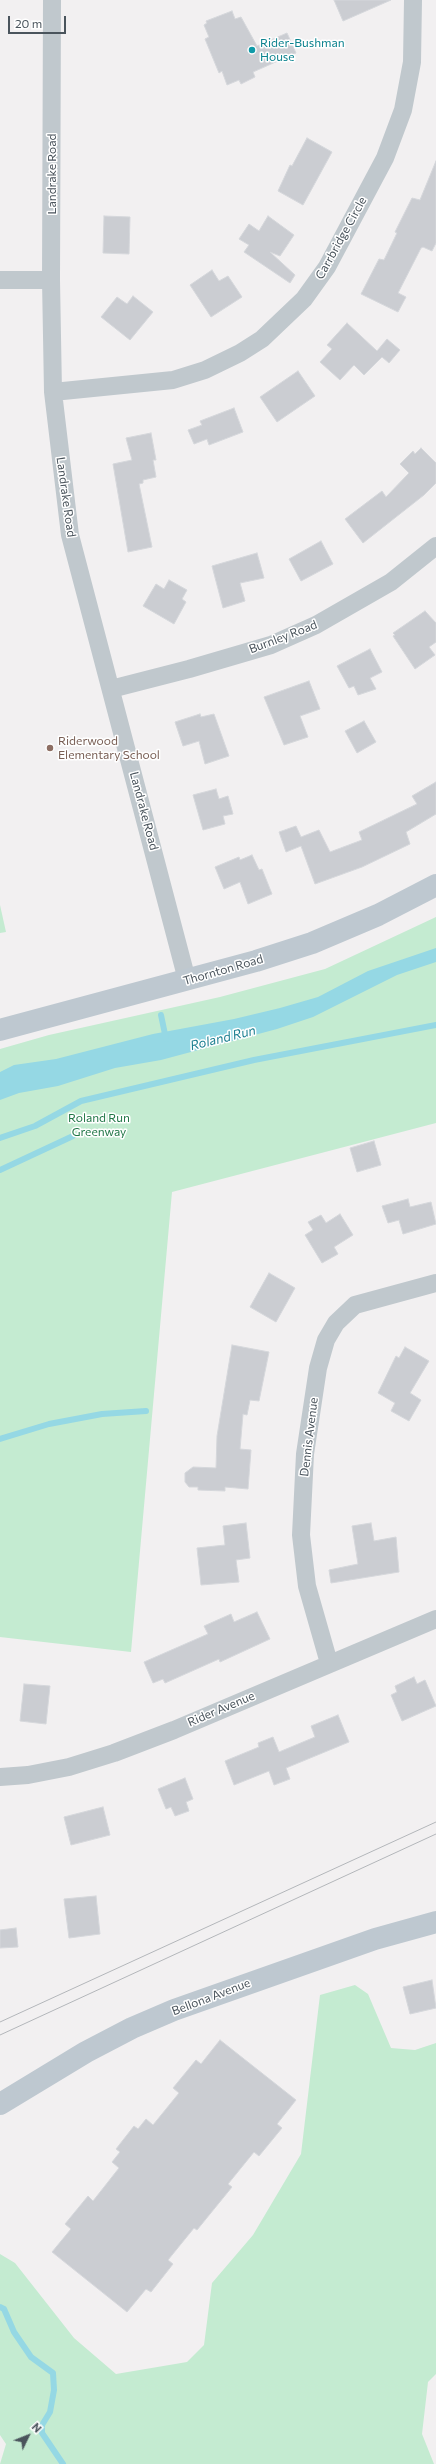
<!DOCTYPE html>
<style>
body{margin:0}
#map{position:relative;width:436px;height:2464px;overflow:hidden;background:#f2f0f1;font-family:Commissioner,sans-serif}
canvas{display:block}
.north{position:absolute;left:8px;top:2416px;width:40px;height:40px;-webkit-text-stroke:3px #fff;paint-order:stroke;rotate:47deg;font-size:11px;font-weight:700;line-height:16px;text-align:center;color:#4a545c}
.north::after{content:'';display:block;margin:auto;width:14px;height:18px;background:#4a545c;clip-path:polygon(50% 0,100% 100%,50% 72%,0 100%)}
.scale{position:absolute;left:8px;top:16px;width:58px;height:18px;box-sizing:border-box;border:2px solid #4a545c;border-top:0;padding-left:5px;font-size:12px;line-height:14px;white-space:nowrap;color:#4a545c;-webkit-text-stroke:3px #fff;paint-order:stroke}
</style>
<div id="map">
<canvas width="436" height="2464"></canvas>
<div class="north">N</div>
<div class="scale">20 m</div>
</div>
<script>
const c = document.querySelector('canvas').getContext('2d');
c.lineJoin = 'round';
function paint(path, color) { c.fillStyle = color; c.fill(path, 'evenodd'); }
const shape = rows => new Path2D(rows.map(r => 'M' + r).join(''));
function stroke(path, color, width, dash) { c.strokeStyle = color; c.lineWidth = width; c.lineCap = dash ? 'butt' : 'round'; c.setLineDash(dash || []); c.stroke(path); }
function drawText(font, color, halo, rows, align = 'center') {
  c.font = font + ' Commissioner,sans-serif'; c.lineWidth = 3; c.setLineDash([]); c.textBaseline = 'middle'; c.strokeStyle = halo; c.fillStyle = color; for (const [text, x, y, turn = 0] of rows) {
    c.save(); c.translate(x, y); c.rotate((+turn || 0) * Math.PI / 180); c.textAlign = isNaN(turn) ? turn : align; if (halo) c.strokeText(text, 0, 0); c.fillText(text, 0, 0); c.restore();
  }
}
paint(shape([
 [0,905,6,932,0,933],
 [436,917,436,1123,172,1192,131,1652,0,1637,0,1049,49,1035,220,997,325,969],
 [355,1985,368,1994,391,2048,415,2050,436,2043,436,2374,428,2382,422,2434,434,2464,0,2464,6,2444,0,2435,0,2254,15,2263,74,2338,116,2374,187,2362,204,2345,212,2283,253,2235,301,2154,320,1995]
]), '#c4ebd1');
paint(shape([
 [436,948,436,962,397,975,313,1017,277,1029,161,1060,115,1068,58,1086,19,1093,0,1100,0,1072,14,1065,56,1059,153,1034,234,1019,280,1008,318,997,368,971]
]), '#95d8e4');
stroke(shape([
 [161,1015,166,1039],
 [0,1138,35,1126,81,1101,254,1060,436,1025],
 [0,1170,73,1136],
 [0,1439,49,1424,102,1414,146,1411],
 [0,2307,4,2309,14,2332,31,2357,53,2373,54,2390,50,2412,42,2425,42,2433,63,2464]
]), '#95d8e4', 6);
const building = shape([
 [334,0,391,0,343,21,334,0],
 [232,11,235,19,241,17,257,46,287,33,296,53,253,72,255,77,241,84,239,80,227,85,222,71,219,73,205,39,209,37,204,25,207,23,206,21,232,11],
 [307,138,332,152,303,205,278,191,290,165,292,166,307,138],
 [436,161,436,243,432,251,423,247,421,248,398,293,406,297,398,312,361,294,379,259,384,260,397,233,395,232,412,198,420,200,436,161],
 [104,216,130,217,129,254,103,253,104,216],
 [268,216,294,235,280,256,270,252,295,275,290,283,244,252,249,245,239,239,249,224,259,231,268,216],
 [212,270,219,281,228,276,242,297,211,317,190,285,212,270],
 [133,296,153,312,130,340,101,317,117,297,127,304,133,296],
 [347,323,377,351,387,339,400,350,389,363,382,357,364,375,354,365,340,380,320,362,332,349,327,345,347,323],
 [298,371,315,396,277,422,260,397,298,371],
 [234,408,243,432,209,445,207,439,194,444,188,430,202,425,200,421,234,408],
 [151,433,156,460,153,460,156,477,143,480,143,483,139,484,152,547,128,552,113,464,132,460,126,438,151,433],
 [421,448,436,463,436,483,424,495,363,543,345,519,382,491,386,497,409,473,400,464,413,451,415,454,421,448],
 [321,541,333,564,301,581,289,559,321,541],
 [257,553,264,578,240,583,245,601,223,608,212,566,257,553],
 [169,580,187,590,182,599,186,602,174,624,143,606,156,584,164,589,169,580],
 [425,611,436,623,436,642,429,647,435,655,415,669,393,636,395,635,393,633,425,611],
 [370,649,382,672,370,678,376,689,358,695,354,686,349,688,337,666,370,649],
 [309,681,320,709,300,716,308,737,284,745,264,697,309,681],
 [200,714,201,717,214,714,229,756,205,764,199,741,183,746,175,722,200,714],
 [364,721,376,742,357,753,345,731,364,721],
 [436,782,436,814,406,832,410,844,362,867,315,884,301,846,286,852,279,832,296,826,301,837,319,830,330,852,362,840,359,832,417,804,412,796,436,782],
 [216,789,219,799,228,796,233,814,223,816,225,824,203,830,193,795,216,789],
 [252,855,259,870,262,869,272,894,248,904,240,882,224,889,215,867,239,857,240,860,252,855],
 [374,1141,381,1165,357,1172,350,1148,374,1141],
 [408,1199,410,1207,431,1202,436,1224,403,1234,399,1220,388,1223,382,1206,408,1199],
 [340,1214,353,1235,334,1247,338,1254,322,1263,305,1235,313,1230,308,1222,321,1215,326,1223,340,1214],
 [269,1273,295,1288,276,1322,250,1307,269,1273],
 [232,1345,269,1352,259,1401,250,1400,247,1415,243,1414,240,1449,251,1450,248,1489,225,1487,225,1491,198,1490,198,1487,189,1487,185,1482,185,1473,193,1467,216,1468,217,1436,232,1345],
 [405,1347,429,1361,410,1393,421,1400,409,1421,391,1411,395,1403,378,1393,396,1356,399,1358,405,1347],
 [246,1523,250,1558,236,1560,239,1582,201,1585,197,1548,225,1545,223,1526,246,1523],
 [371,1523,374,1541,396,1537,399,1572,331,1583,329,1570,358,1564,352,1526,371,1523],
 [257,1612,270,1639,220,1662,219,1659,165,1683,163,1679,153,1683,144,1662,208,1634,204,1626,231,1614,234,1622,257,1612],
 [414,1677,417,1684,425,1680,436,1706,402,1721,391,1695,397,1692,395,1686,414,1677],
 [24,1684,50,1686,46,1724,20,1721,24,1684],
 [338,1715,349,1742,286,1768,290,1779,274,1785,269,1771,234,1785,225,1761,259,1747,258,1743,273,1737,279,1752,315,1737,311,1726,338,1715],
 [185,1778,193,1799,186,1802,189,1811,175,1816,171,1807,166,1809,158,1789,185,1778],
 [103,1807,110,1835,71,1845,64,1817,103,1807],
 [96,1896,100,1934,69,1938,64,1899,96,1896],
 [16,1928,18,1947,0,1948,0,1930,16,1928],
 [432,1980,436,2008,410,2014,403,1987,432,1980],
 [220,2040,296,2100,277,2124,282,2128,259,2156,254,2152,228,2184,232,2187,197,2230,194,2228,168,2260,173,2264,151,2292,146,2289,127,2312,52,2252,71,2229,65,2224,88,2196,93,2201,119,2168,112,2162,120,2152,116,2149,134,2126,138,2129,146,2119,153,2125,179,2093,173,2088,196,2060,201,2064,220,2040]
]);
paint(building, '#cbcdd2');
stroke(building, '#d5d7db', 1);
stroke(shape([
 [52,0,51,280,53,392,70,535,187,980],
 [0,280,51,280],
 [53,392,173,380,205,370,240,353,262,339,304,299,327,267,385,158,403,110,412,62,413,0],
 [111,689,189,669,271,645,316,625,391,582,436,546],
 [329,1663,307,1586,301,1535,305,1454,318,1368,326,1340,336,1323,355,1305,436,1283],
 [0,1777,28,1775,69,1767,114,1753,174,1730,436,1619]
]), '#c0c8cd', 18);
stroke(shape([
 [0,1030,256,961,312,943,378,915,436,885],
 [0,2104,86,2052,132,2028,174,2010,375,1939,436,1922]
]), '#bec8d0', 22);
stroke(shape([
 [0,2022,436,1822],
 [0,2035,436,1834]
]), '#b3b6ba', 1);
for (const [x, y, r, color] of [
 [252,50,4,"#0f9aa8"],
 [50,748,4,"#8d6e63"]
]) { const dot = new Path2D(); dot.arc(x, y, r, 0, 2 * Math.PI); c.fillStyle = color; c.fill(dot); stroke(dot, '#fff', 1.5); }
drawText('12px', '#0d838f', '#fff', [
 ["Rider-Bushman",260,43],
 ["House",260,57]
], 'left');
drawText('12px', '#4a545c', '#fff', [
 ["Landrake Road",52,174,-90],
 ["Carrbridge Circle",341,238,-61],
 ["Landrake Road",66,497,82],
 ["Burnley Road",283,637,-21],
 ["Landrake Road",144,811,75],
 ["Thornton Road",223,970,-16],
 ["Dennis Avenue",309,1437,-83],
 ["Rider Avenue",221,1709,-23],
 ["Bellona Avenue",211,1997,-21]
]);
drawText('12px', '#785e54', '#fff', [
 ["Riderwood",58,741],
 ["Elementary School",58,755]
], 'left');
drawText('12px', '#217747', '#fff', [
 ["Roland Run",99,1118],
 ["Greenway",99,1132]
]);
drawText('italic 13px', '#1a7e90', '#fff', [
 ["Roland Run",223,1038,-14]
]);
</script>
